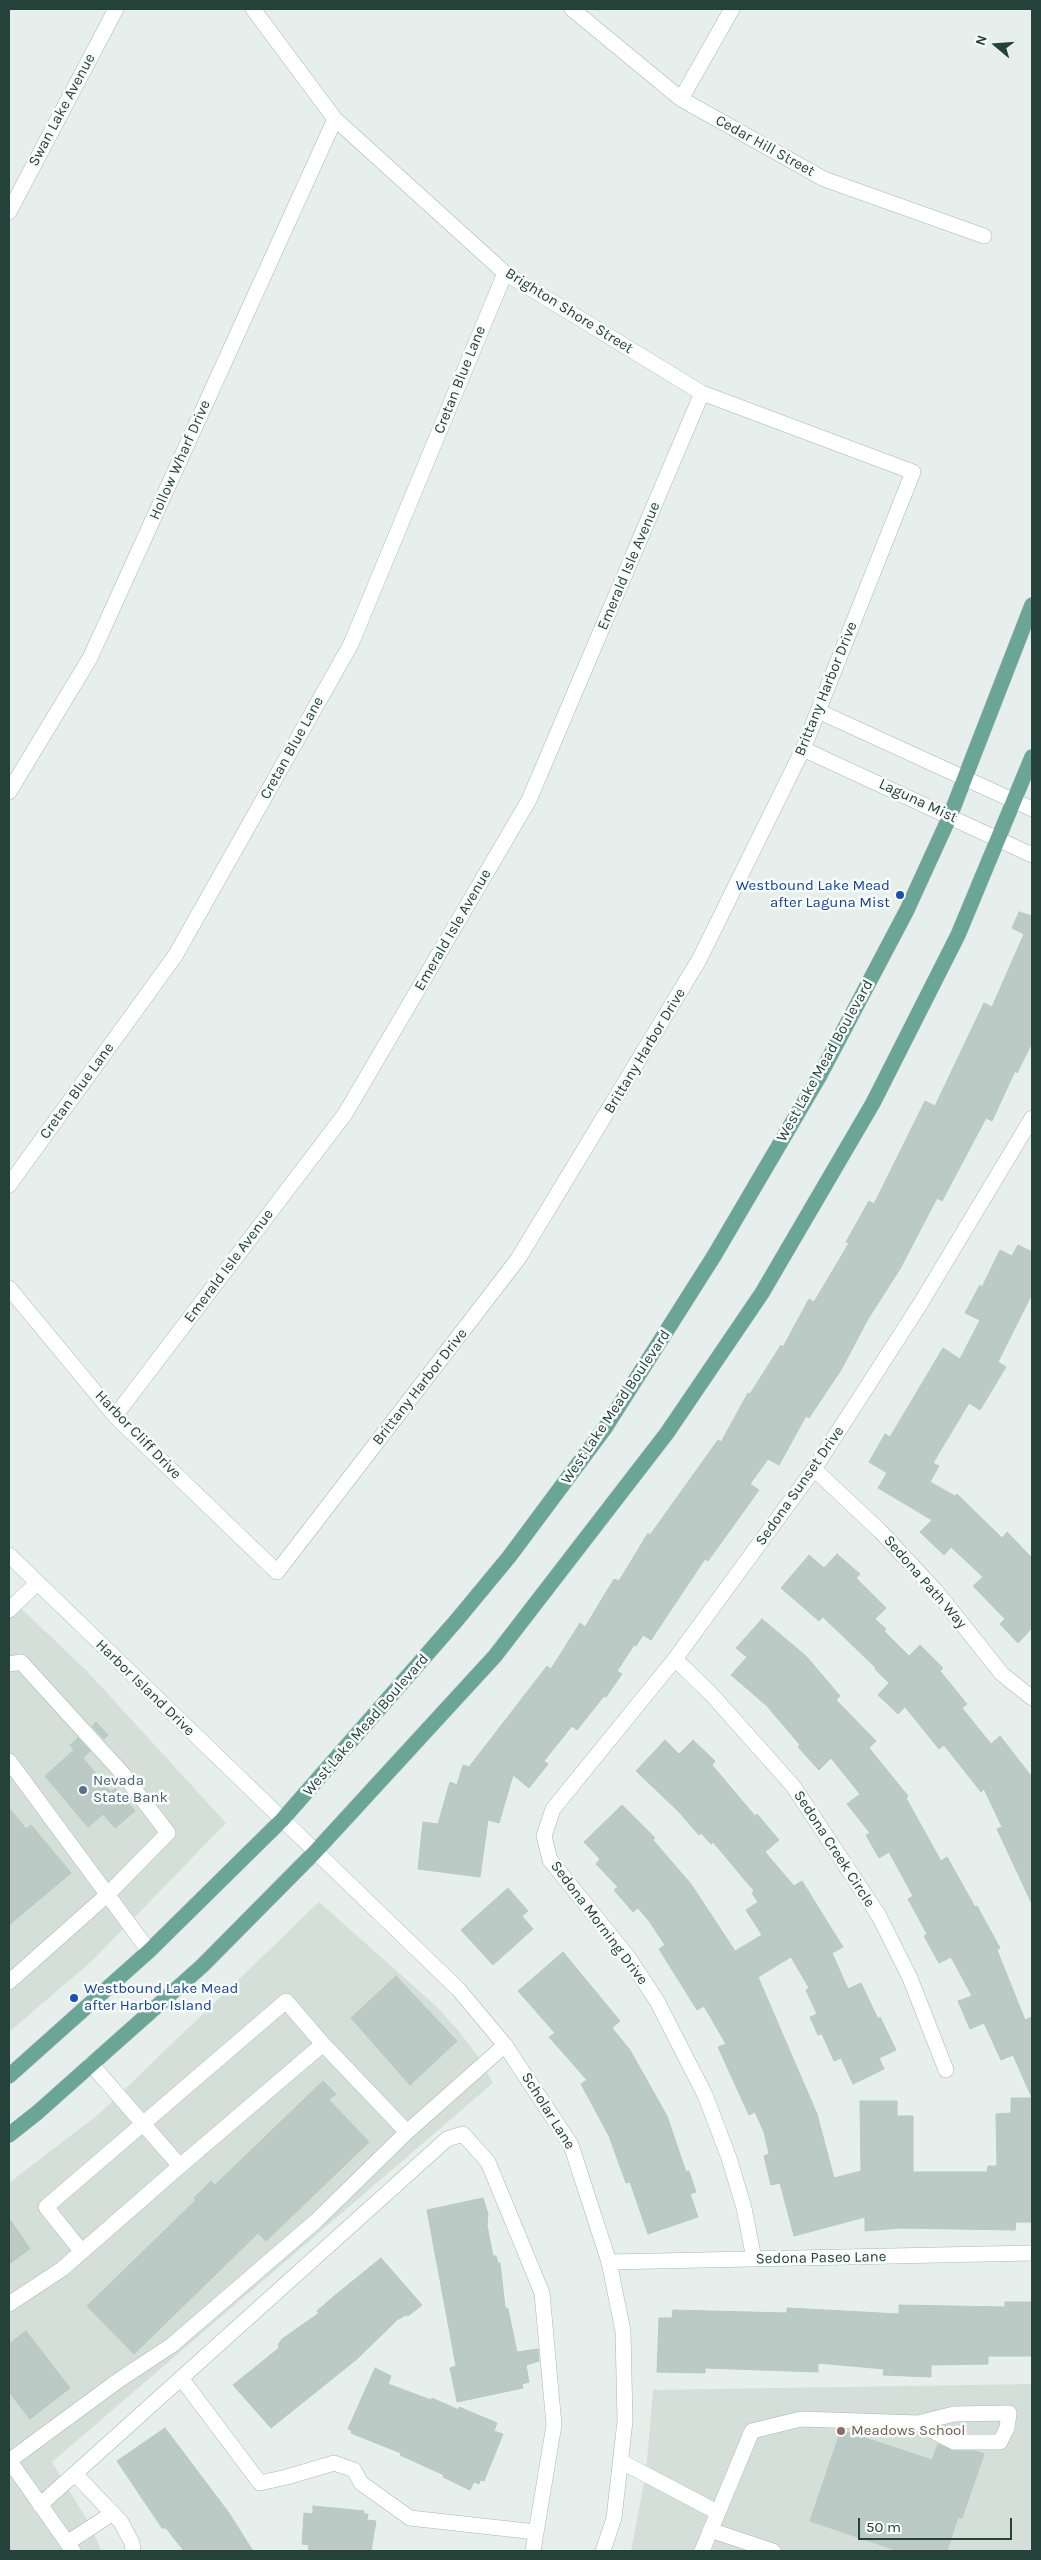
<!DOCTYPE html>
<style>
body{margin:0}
#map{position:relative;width:1041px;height:2560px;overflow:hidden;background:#e6efeb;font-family:Karla,sans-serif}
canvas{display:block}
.frame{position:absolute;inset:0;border:10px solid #24423a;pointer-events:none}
.north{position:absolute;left:971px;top:20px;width:50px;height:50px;-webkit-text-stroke:4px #f7fbf9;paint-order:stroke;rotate:288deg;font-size:14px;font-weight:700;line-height:20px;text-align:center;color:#24423a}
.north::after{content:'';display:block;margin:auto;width:18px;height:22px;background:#24423a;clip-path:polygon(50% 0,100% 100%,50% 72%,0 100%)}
.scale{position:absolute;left:858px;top:2518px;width:154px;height:22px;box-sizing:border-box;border:2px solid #24423a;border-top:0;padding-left:6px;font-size:15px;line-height:18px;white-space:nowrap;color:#24423a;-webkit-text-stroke:4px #f7fbf9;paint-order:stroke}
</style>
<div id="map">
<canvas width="1041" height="2560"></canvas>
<div class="frame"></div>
<div class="north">N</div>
<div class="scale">50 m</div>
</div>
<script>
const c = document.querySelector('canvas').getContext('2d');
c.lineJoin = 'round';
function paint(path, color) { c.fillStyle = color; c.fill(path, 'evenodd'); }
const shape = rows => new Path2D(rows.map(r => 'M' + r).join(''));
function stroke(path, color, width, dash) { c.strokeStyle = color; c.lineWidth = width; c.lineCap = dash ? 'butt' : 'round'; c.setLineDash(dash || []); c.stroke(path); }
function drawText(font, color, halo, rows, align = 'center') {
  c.font = font + ' Karla,sans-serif'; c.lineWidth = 5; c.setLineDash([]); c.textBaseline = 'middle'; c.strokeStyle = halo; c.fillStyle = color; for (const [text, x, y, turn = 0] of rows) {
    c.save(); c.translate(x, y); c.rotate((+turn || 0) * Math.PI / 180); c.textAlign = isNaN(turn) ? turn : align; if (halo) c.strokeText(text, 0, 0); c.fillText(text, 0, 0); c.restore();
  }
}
paint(shape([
 [9,1597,86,1670,226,1823,93,1960,9,2032],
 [319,1902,436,2006,458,2030,477,2055,493,2083,52,2462,92,2528,101,2551,9,2551,9,2183,100,2113],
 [1032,2384,1032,2551,631,2551,646,2472,653,2390]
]), '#d4dfda');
const building = shape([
 [1019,912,1032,916,1032,1043,1017,1073,1015,1071,992,1121,986,1118,942,1201,937,1198,900,1269,868,1319,841,1370,809,1418,806,1416,779,1465,768,1459,750,1484,759,1490,708,1561,705,1559,651,1640,643,1635,636,1646,634,1645,617,1671,622,1674,606,1697,604,1696,577,1730,572,1726,544,1761,548,1764,529,1788,513,1775,499,1823,488,1820,480,1877,418,1869,423,1822,438,1824,450,1782,457,1785,463,1765,469,1767,547,1666,551,1669,580,1623,585,1627,614,1579,619,1581,648,1533,650,1535,718,1440,721,1442,748,1393,750,1394,781,1345,783,1347,809,1299,814,1302,849,1243,846,1242,869,1201,874,1204,925,1101,935,1106,984,1003,992,1007,1024,934,1012,928,1019,912],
 [1018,1245,1032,1252,1032,1294,998,1362,1006,1367,980,1410,969,1403,933,1463,939,1466,930,1482,955,1496,957,1494,1002,1538,1007,1532,1032,1558,1032,1628,1018,1643,1000,1624,1005,1619,973,1586,983,1577,951,1547,944,1555,920,1532,932,1520,878,1488,887,1473,869,1462,885,1434,890,1437,943,1348,960,1359,980,1320,965,1313,980,1285,982,1287,1000,1250,1012,1256,1018,1245],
 [837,1554,860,1574,856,1578,886,1608,875,1619,886,1629,884,1631,909,1656,920,1645,943,1668,940,1671,967,1704,962,1708,991,1744,1000,1736,1032,1777,1032,1904,997,1829,1002,1827,984,1789,981,1792,944,1745,939,1749,905,1707,898,1714,878,1695,889,1683,875,1669,876,1668,823,1617,819,1621,781,1588,809,1555,824,1568,837,1554],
 [762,1619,806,1656,840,1696,836,1700,876,1741,869,1748,908,1796,906,1798,941,1861,947,1857,975,1907,977,1906,1000,1948,997,1950,1025,2020,1032,2017,1031,2222,1016,2222,1015,2230,899,2228,865,2231,865,2217,794,2236,780,2183,771,2185,764,2156,769,2154,764,2132,755,2112,749,2115,718,2047,726,2044,704,2006,697,2010,659,1949,665,1945,649,1921,638,1908,633,1912,614,1890,618,1887,596,1864,600,1859,584,1842,622,1805,655,1838,653,1840,691,1884,735,1951,762,1935,746,1910,758,1902,752,1893,754,1891,713,1842,711,1844,701,1833,699,1835,679,1812,636,1771,665,1740,679,1754,693,1740,715,1761,712,1765,755,1816,757,1814,779,1840,765,1852,794,1886,802,1881,843,1947,832,1953,848,1989,861,1983,878,2019,880,2017,896,2050,879,2058,884,2069,853,2084,841,2058,834,2061,822,2034,818,2035,810,2017,817,2014,806,1990,809,1988,791,1957,758,1977,817,2114,834,2178,861,2171,860,2101,897,2101,897,2116,913,2116,913,2172,987,2172,988,2166,997,2166,996,2114,1011,2113,1011,2098,1032,2098,1013,2055,1001,2060,984,2023,970,2029,958,2001,972,1996,951,1957,939,1963,924,1936,927,1934,908,1899,913,1896,889,1852,879,1858,866,1835,870,1833,847,1804,860,1794,831,1758,819,1770,798,1747,800,1745,767,1706,731,1675,747,1657,736,1648,762,1619],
 [96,1722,108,1735,104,1739,92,1726,96,1722],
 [78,1738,90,1751,83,1758,111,1792,115,1788,135,1811,115,1828,103,1814,88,1827,45,1776,74,1750,70,1745,78,1738],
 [9,1808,26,1829,31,1825,71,1873,9,1925,9,1808],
 [508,1888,528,1911,522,1916,533,1929,493,1965,461,1930,508,1888],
 [563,1952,620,2021,612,2028,630,2050,667,2116,686,2172,689,2171,696,2192,690,2194,698,2217,648,2234,630,2182,626,2183,609,2136,581,2084,587,2080,549,2037,555,2033,518,1991,563,1952],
 [396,1976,457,2041,410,2085,351,2018,396,1976],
 [323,2081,336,2094,329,2100,369,2142,266,2241,258,2233,134,2354,87,2306,196,2200,194,2198,211,2181,215,2185,323,2081],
 [483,2198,488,2214,487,2225,493,2256,496,2256,498,2263,500,2263,505,2307,508,2309,517,2352,538,2349,539,2361,526,2365,529,2382,522,2384,523,2388,457,2402,450,2368,456,2366,427,2210,483,2198],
 [9,2218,30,2249,9,2264,9,2218],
 [381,2258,422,2305,408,2316,406,2315,397,2320,357,2359,271,2428,233,2385,279,2348,278,2345,282,2339,319,2313,317,2311,333,2297,381,2258],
 [1005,2302,1032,2302,1032,2356,988,2356,988,2364,931,2365,931,2377,883,2375,884,2369,818,2363,818,2372,705,2368,705,2373,657,2372,659,2318,672,2318,673,2310,787,2313,787,2308,899,2314,899,2305,1005,2307,1005,2302],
 [26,2331,70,2388,30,2419,9,2392,9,2344,26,2331],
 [375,2368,391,2376,388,2384,431,2400,432,2398,459,2410,459,2407,497,2423,494,2431,503,2434,484,2481,480,2480,479,2484,474,2482,470,2490,443,2477,444,2475,400,2455,401,2453,351,2433,352,2431,348,2429,375,2368],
 [165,2428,229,2513,253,2551,184,2551,166,2528,162,2528,117,2461,165,2428],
 [841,2430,932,2460,938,2444,954,2451,976,2451,984,2454,962,2518,958,2517,947,2551,899,2551,810,2521,841,2430],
 [313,2506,364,2511,364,2514,368,2514,367,2520,376,2521,371,2551,308,2551,309,2545,302,2544,304,2513,313,2514,313,2506]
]);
paint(building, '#bbcac4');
stroke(building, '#b8c9c2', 1);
const minor = shape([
 [572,9,681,99,824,179,984,236],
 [681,99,732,9],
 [9,212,116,9],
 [818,711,1032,809],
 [803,749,1032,855],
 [9,792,90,658,335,119],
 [9,1185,175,956,351,644,505,273],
 [9,1288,115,1416,277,1572,518,1259,699,960,803,749,913,472,702,393,505,273,335,119,253,9],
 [115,1416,345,1114,529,800,702,393],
 [814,1469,880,1531,935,1590,1002,1674,1032,1698],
 [9,1555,459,1990,505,2045,571,2145,609,2262,623,2331,625,2421,614,2518,603,2551],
 [9,1610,36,1584],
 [675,1659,712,1695,793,1786,879,1916,910,1978,946,2070],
 [9,1664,21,1662,123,1774,168,1833,107,1895,9,1982],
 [9,1761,149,1951],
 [180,2166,323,2044,407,2132],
 [82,2252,46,2207,286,2001,323,2044],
 [754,2259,744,2208,729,2158,705,2095,657,2001,628,1957,550,1860,544,1836,553,1809,675,1659,814,1469,919,1306,1032,1118],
 [609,2262,1032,2253],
 [9,2304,62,2269,180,2166,91,2064],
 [181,2378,260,2483,287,2477,334,2463,354,2470,361,2483,410,2518,536,2532],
 [9,2460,73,2551],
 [9,2461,119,2380,172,2345,316,2221,407,2132,505,2045],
 [620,2461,717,2512],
 [75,2474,121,2522,132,2543,133,2551],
 [40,2505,447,2139,463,2134,488,2162,542,2293,554,2425,533,2551],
 [710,2530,773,2551],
 [67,2543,113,2513],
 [702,2551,752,2431,801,2419,918,2423,954,2414,1009,2413,1007,2428,1000,2442,954,2442,918,2423]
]);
const major = shape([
 [9,2076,149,1951,282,1820,456,1621,509,1557,605,1428,714,1256,819,1077,907,910,950,816,1032,605],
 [9,2135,38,2112,202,1966,315,1852,495,1656,667,1433,762,1293,873,1103,958,935,1032,757]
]);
stroke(minor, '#a8b8b2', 16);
stroke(major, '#c2cac8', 16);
stroke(minor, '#fff', 15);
stroke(major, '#6aa596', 15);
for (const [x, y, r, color] of [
 [900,895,5,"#1a4fb4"],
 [83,1790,5,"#5c6f8a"],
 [74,1998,5,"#1a4fb4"],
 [841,2431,5,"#8d6e63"]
]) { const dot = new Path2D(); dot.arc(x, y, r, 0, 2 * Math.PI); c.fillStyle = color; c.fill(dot); stroke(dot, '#f7fbf9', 2); }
drawText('15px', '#24423a', '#f7fbf9', [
 ["Swan Lake Avenue",62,110,-62],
 ["Cedar Hill Street",765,146,29],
 ["Brighton Shore Street",569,311,32],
 ["Cretan Blue Lane",460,380,-68],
 ["Hollow Wharf Drive",180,460,-66],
 ["Emerald Isle Avenue",629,566,-67],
 ["Brittany Harbor Drive",826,689,-68],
 ["Cretan Blue Lane",292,748,-61],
 ["Laguna Mist",918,801,25],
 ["Emerald Isle Avenue",453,930,-60],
 ["Brittany Harbor Drive",645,1051,-59],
 ["West Lake Mead Boulevard",825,1061,-61],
 ["Cretan Blue Lane",77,1091,-54],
 ["Emerald Isle Avenue",229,1266,-53],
 ["Brittany Harbor Drive",420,1387,-52],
 ["West Lake Mead Boulevard",616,1407,-56],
 ["Harbor Cliff Drive",138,1435,46],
 ["Sedona Sunset Drive",800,1486,-55],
 ["Sedona Path Way",925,1582,49],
 ["Harbor Island Drive",145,1688,44],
 ["West Lake Mead Boulevard",366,1725,-49],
 ["Sedona Creek Circle",834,1849,57],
 ["Sedona Morning Drive",599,1923,53],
 ["Scholar Lane",548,2111,58],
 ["Sedona Paseo Lane",821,2258,-1]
]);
drawText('15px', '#164399', '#f7fbf9', [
 ["Westbound Lake Mead",890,886],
 ["after Laguna Mist",890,903],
 ["Westbound Lake Mead",84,1989,"left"],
 ["after Harbor Island",84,2006,"left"]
], 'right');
drawText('15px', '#4e5e75', '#f7fbf9', [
 ["Nevada",93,1781],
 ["State Bank",93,1798]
], 'left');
drawText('15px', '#785e54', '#f7fbf9', [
 ["Meadows School",851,2431]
], 'left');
</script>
